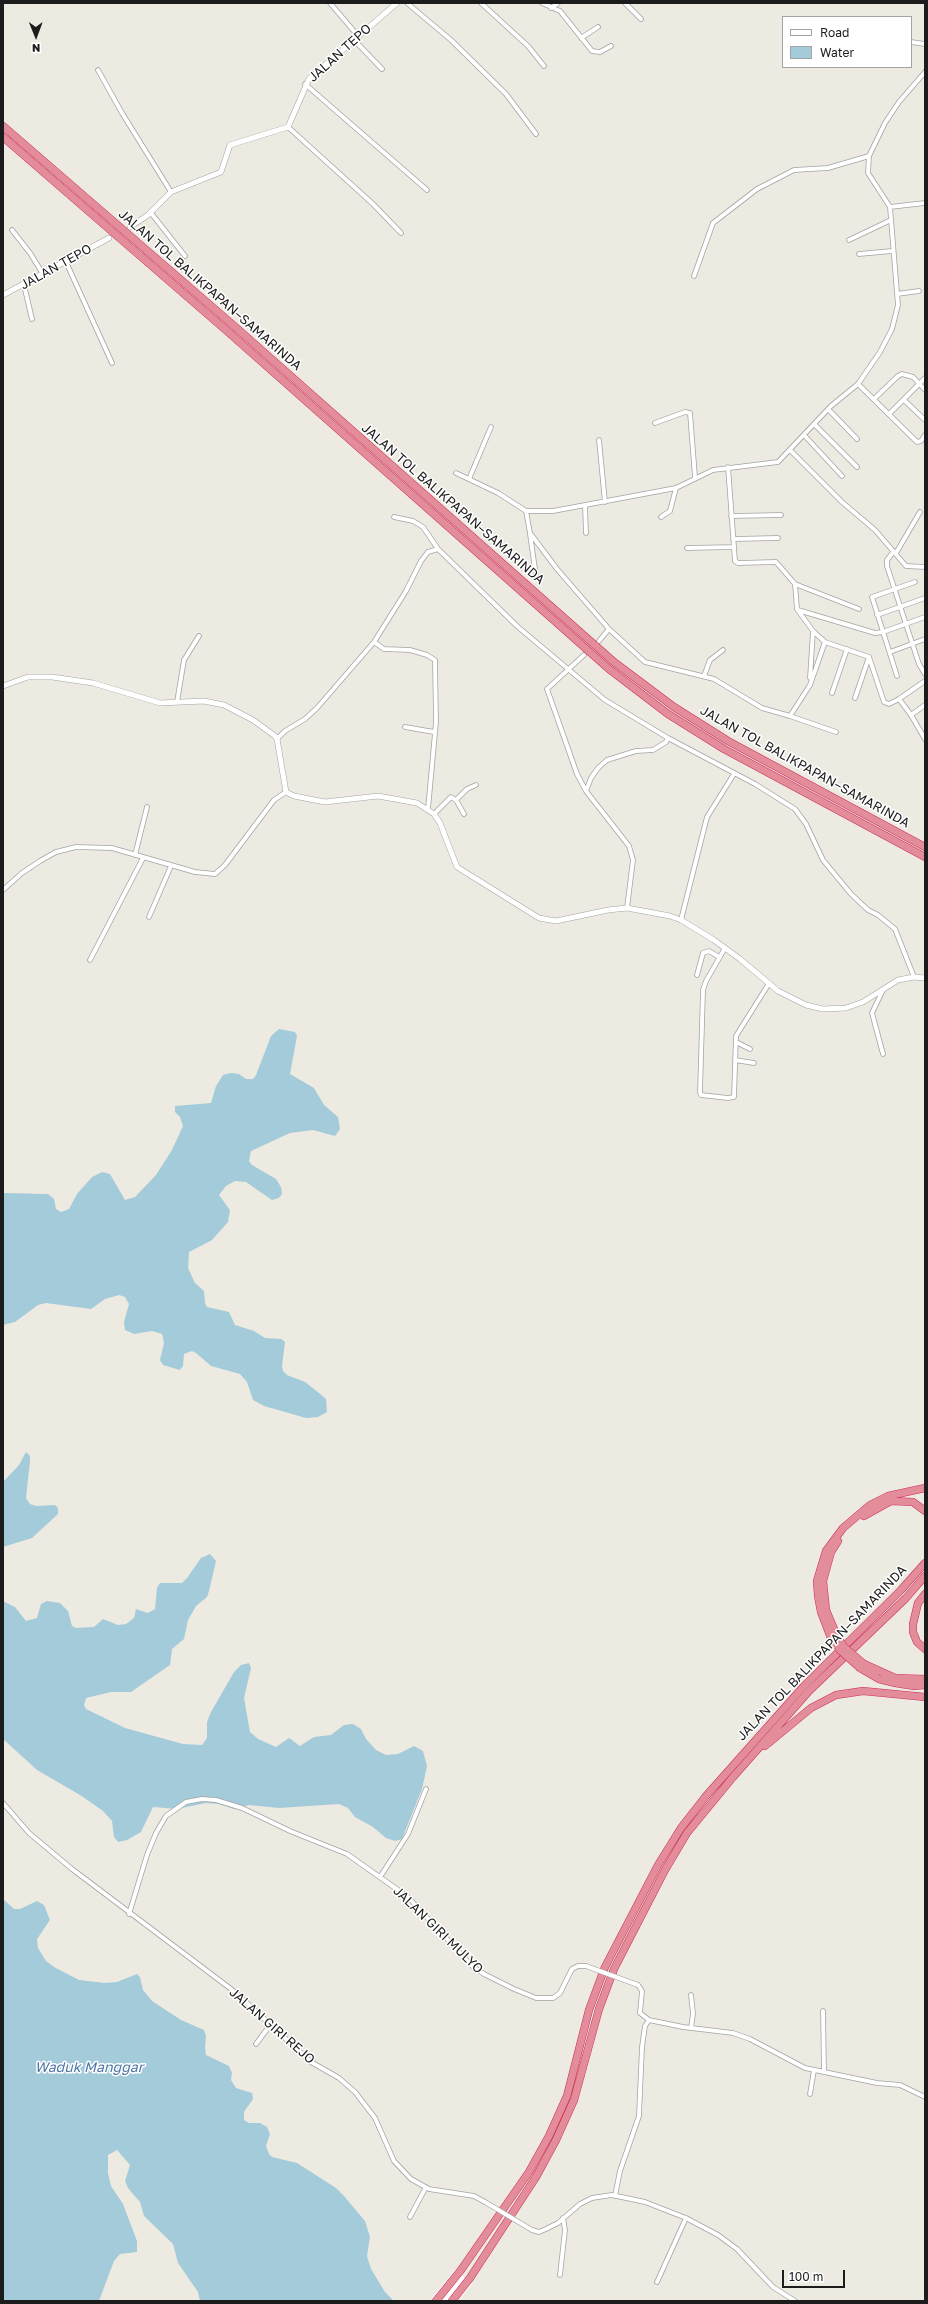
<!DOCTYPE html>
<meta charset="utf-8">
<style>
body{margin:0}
#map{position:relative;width:928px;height:2304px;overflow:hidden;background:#edeae2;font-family:"Golos Text",sans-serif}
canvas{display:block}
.frame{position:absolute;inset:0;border:4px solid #1c1c1c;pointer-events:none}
.legend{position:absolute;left:782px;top:16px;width:130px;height:52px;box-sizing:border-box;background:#fff;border:1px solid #a4a4a4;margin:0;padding:5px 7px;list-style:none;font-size:12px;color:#1c1c1c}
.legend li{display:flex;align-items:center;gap:8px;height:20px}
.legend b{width:20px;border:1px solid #a4a4a4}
.north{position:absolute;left:16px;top:16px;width:40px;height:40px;-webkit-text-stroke:3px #fff;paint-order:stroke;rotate:179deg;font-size:11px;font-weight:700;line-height:16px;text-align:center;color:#1c1c1c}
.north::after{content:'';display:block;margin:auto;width:14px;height:18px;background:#1c1c1c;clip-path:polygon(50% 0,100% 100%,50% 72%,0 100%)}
.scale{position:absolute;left:782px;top:2270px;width:63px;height:18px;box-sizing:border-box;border:2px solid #1c1c1c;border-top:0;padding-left:5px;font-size:12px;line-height:14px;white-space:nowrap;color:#1c1c1c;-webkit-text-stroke:3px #fff;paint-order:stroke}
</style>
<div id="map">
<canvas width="928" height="2304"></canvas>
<div class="frame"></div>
<ul class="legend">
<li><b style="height:5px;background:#fff"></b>Road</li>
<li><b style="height:11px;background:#a4cbd9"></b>Water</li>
</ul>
<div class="north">N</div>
<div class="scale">100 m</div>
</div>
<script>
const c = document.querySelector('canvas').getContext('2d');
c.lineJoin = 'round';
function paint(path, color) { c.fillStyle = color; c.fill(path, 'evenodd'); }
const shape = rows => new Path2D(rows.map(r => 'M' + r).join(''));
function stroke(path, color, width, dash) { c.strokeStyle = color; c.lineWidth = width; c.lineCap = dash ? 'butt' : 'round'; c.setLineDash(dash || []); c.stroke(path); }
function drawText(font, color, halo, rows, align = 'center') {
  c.font = font + ' "Golos Text",sans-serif'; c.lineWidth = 3; c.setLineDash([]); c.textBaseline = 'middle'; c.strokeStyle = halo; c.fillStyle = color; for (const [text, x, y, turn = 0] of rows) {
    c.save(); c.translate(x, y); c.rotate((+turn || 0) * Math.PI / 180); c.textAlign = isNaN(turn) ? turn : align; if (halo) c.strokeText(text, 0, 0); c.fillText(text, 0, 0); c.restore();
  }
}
paint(shape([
 [279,1029,295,1032,297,1036,290,1074,314,1088,324,1105,338,1117,340,1129,335,1136,313,1130,290,1133,251,1151,249,1161,252,1165,276,1179,281,1187,282,1194,279,1198,272,1200,246,1182,235,1181,226,1186,219,1195,230,1210,228,1222,212,1240,189,1252,188,1268,195,1283,204,1291,205,1303,207,1307,229,1312,235,1325,254,1331,265,1338,281,1339,285,1342,282,1366,283,1371,287,1375,305,1382,319,1393,326,1399,327,1412,318,1417,306,1418,264,1406,253,1400,247,1382,240,1374,211,1366,196,1353,192,1351,184,1354,183,1366,180,1370,163,1365,160,1360,164,1343,162,1334,152,1331,134,1334,125,1330,124,1322,129,1304,125,1297,119,1295,105,1299,91,1309,46,1303,38,1305,15,1322,3,1325,3,1193,48,1194,54,1199,56,1209,61,1212,69,1209,77,1194,92,1177,102,1172,110,1174,125,1200,135,1197,156,1175,172,1150,183,1126,180,1117,175,1112,175,1106,211,1103,216,1086,223,1075,231,1073,239,1074,246,1079,253,1079,256,1075,271,1036],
 [26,1452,30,1456,30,1461,26,1498,30,1504,36,1506,55,1505,58,1508,58,1514,32,1538,3,1547,3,1482,19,1465],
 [210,1554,216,1561,209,1591,207,1597,196,1606,188,1620,184,1639,172,1649,170,1665,131,1692,111,1692,86,1698,84,1705,86,1709,125,1728,183,1744,202,1745,207,1738,207,1722,211,1712,234,1672,241,1665,249,1663,251,1668,244,1698,250,1732,258,1739,276,1747,289,1738,300,1746,314,1737,331,1735,344,1725,353,1724,361,1729,366,1739,376,1750,386,1755,398,1754,414,1746,423,1751,427,1766,422,1789,402,1839,395,1841,386,1838,373,1827,355,1817,348,1808,339,1804,279,1808,249,1805,234,1809,219,1804,206,1803,177,1809,153,1807,141,1832,127,1840,118,1842,114,1837,112,1821,103,1811,80,1795,37,1770,3,1739,3,1601,15,1607,26,1621,37,1618,41,1604,47,1601,60,1603,68,1611,72,1626,76,1628,94,1627,103,1619,118,1625,126,1624,134,1618,136,1609,148,1613,155,1609,157,1588,160,1583,182,1583,187,1578,201,1558],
 [3,1899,14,1909,20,1909,37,1901,44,1905,50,1920,37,1939,38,1948,46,1961,54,1967,79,1980,105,1983,117,1982,137,1974,140,1977,143,1990,152,2001,181,2020,204,2030,206,2036,205,2047,206,2055,229,2066,232,2073,231,2080,236,2088,252,2093,253,2099,244,2112,244,2120,249,2123,260,2123,267,2127,270,2134,266,2146,269,2154,272,2157,297,2163,336,2188,344,2196,365,2221,370,2237,367,2256,371,2269,385,2292,394,2301,200,2301,198,2292,178,2263,173,2244,144,2216,140,2202,128,2188,125,2181,130,2165,117,2150,108,2155,108,2173,111,2186,123,2204,137,2241,137,2252,120,2254,114,2261,99,2301,3,2301]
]), '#a4cbd9');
paint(shape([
 [455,2270,472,2284,458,2301,430,2301]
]), '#fff');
const minor = shape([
 [330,3,359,37],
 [407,3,451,40,506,94,536,134],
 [481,3,528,46,544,66],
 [542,3,560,11,592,51,600,52,611,46],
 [625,3,641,19],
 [551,8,558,3],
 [581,38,598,27],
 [355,41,382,69],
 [911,42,925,44],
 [98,70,122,113,171,192],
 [305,84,427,190],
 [288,127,373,204,401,233],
 [890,207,925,203],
 [151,213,185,256],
 [12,230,30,253,43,274],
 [849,240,891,220],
 [859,254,892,251],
 [66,262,112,363],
 [694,276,713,223,757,189,794,170,828,168,869,156],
 [24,285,32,319],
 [897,294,919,291],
 [858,384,917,442,921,441,925,435],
 [874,399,898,376,902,374,913,377,925,390],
 [904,400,925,420],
 [828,409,857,439],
 [889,414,925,378],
 [655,423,685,412,690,413,695,477],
 [814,424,857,467],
 [804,435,842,476],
 [599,440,605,502],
 [790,450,842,502,875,530,906,566,925,567],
 [728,467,735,561,738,563,776,562,795,584,797,609,813,631,825,642,869,657,884,702,889,704,899,699],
 [456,473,498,493,526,511,553,511,676,488,713,470,778,462,831,406,858,384,880,352,892,329,898,305,890,207,868,173,869,156,885,123,899,102,925,72],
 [469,479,491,427],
 [585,506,586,533],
 [526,511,530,533,557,569,609,629,645,662,714,679,762,708,790,716,810,685,825,642],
 [731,516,781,515],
 [394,517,413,521,423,527,438,549,518,627,605,700,668,738],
 [661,517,670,511,676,488],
 [530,534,536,576],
 [733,539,778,538],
 [687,548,734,547],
 [894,551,887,560,887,566,919,664,925,674],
 [896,553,920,512],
 [795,584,859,609],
 [798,610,875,633,883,632,925,617],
 [877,615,925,598],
 [599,641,609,629],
 [374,642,384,649,410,650,427,655,435,660,436,722,428,809],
 [890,652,925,639],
 [584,655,547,689,577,774,586,791,629,846,633,860,627,908],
 [704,676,710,660,723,650],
 [897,676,872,597,915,582],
 [810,678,813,631],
 [832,693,847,649],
 [855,698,869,657],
 [177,702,184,660,199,636],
 [925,705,911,715,925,739],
 [911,715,899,699,925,681],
 [790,716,836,732],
 [405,727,434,732],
 [277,739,285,731,305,719,317,708,374,642,406,591,421,561,428,552,438,549],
 [586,791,591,778,598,768,607,760,636,751,653,750,666,742,668,738,755,784,795,809,806,824,823,860,851,894,868,910,878,915,895,929,914,977],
 [456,800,467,789,476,785],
 [434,814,451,797,456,800,464,814],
 [135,855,147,807],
 [3,890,22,873,40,861,56,852,76,847,112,848,195,872,215,874,225,865,274,800,286,792],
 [149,917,171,866],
 [681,920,707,817,734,774],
 [725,948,706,981,703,990,700,1092,701,1095,728,1098,734,1097,736,1036,768,985],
 [90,960,143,858],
 [697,975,703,953,709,951,719,957],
 [883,990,872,1013,883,1054],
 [736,1042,750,1049],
 [735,1060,754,1063],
 [3,1803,29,1833,72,1869,235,1992,311,2062,339,2078,355,2092,375,2118,394,2161,411,2179,429,2189,474,2196,485,2202],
 [380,1877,408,1834,426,1789],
 [129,1914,147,1855,156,1833,166,1816,186,1802,202,1799,216,1800,242,1808,290,1831,347,1854,408,1897,472,1966,484,1974,514,1989,536,1998,553,1998,560,1993,572,1969,578,1966,586,1966],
 [638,1985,642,1991,640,2013,649,2020,683,2027,733,2033,750,2039,805,2068,877,2083,900,2085,925,2097],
 [823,2011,824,2072],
 [691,2028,693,2014,691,1995],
 [256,2044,271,2024],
 [810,2094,814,2070],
 [615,2196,620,2171,639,2116,642,2047,645,2026,649,2020],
 [410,2217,426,2187],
 [532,2230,539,2232,546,2229,558,2223,580,2204,592,2198,612,2195,645,2202,686,2218,718,2235,737,2249,773,2287,795,2301],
 [560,2275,565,2230,563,2218],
 [657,2282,686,2218]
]);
const tertiary = shape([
 [130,227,148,215,171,192,221,172,230,145,288,127,309,79,397,3],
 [3,295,109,238],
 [3,686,28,677,52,677,93,683,160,703,204,701,224,705,253,720,275,736,277,739,286,792,294,796,325,802,378,796,417,803,434,814,440,823,457,867,539,918,556,921,608,910,627,908,670,916,681,920,714,940,740,959,778,991,806,1005,823,1009,846,1008,863,1002,898,980,914,977,925,978]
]);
const motorway = shape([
 [3,126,233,325,614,662,674,707,728,741,925,847],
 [3,137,227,331,609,669,668,714,724,749,925,857],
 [864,1516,891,1501,913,1502,925,1511],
 [925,1594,918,1603,913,1624,913,1632,917,1642,925,1649],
 [837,1636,826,1610,823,1581,831,1552,838,1541],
 [831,1638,821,1612,818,1596,817,1581,826,1551,843,1528,870,1505,888,1496,925,1488],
 [864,1664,895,1678,925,1679],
 [860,1668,879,1679,895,1683,914,1686,925,1685],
 [765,1746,811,1708,836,1695,863,1691,925,1697],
 [436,2301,461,2270,529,2172,549,2136,567,2096,589,2010,605,1967,658,1865,681,1828,706,1796,804,1686,901,1590,925,1563],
 [452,2301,470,2278,536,2177,556,2140,574,2100,599,2009,614,1969,665,1870,687,1833,733,1777,809,1691,906,1598,925,1576]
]);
stroke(minor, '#a3a3a3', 5.5);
stroke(tertiary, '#a3a3a3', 6);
stroke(motorway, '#cf2b5c', 8);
stroke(minor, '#fff', 4);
stroke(tertiary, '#fff', 5);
stroke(motorway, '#e28d99', 7);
const minorBridge = shape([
 [586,1966,638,1985],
 [485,2202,532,2230]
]);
const motorwayBridge = shape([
 [837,1636,844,1647,864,1664],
 [831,1638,841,1651,860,1668]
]);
stroke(minorBridge, '#a3a3a3', 5.5, []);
stroke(motorwayBridge, '#cf2b5c', 8, []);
stroke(minorBridge, '#fff', 4);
stroke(motorwayBridge, '#e28d99', 7);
drawText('13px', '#1c1c1c', '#fff', [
 ["JALAN TEPO",340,53,-42],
 ["JALAN TEPO",56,267,-29],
 ["JALAN TOL BALIKPAPAN–SAMARINDA",210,290,41],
 ["JALAN TOL BALIKPAPAN–SAMARINDA",453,504,41],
 ["JALAN TOL BALIKPAPAN–SAMARINDA",805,767,29],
 ["JALAN TOL BALIKPAPAN–SAMARINDA",822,1653,-46],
 ["JALAN GIRI MULYO",438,1930,44],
 ["JALAN GIRI REJO",272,2026,41]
]);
drawText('italic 14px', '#4e76a7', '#fff', [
 ["Waduk Manggar",89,2068]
]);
</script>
